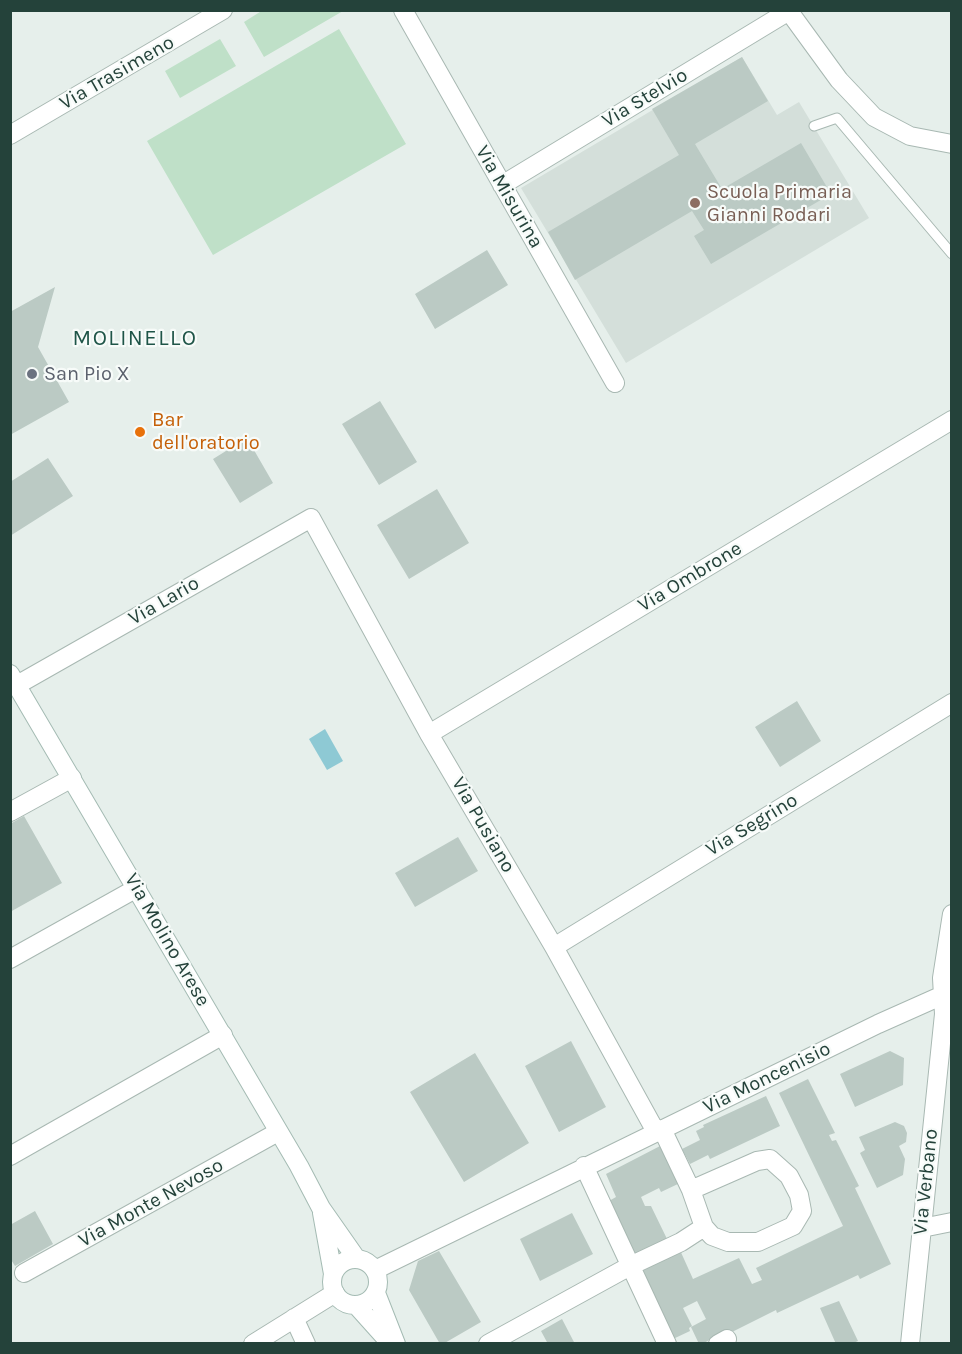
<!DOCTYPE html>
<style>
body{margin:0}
#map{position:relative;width:962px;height:1354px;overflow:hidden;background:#e6efeb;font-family:Karla,sans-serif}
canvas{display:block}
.frame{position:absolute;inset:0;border:12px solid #24423a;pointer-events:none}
</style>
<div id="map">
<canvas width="962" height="1354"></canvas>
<div class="frame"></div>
</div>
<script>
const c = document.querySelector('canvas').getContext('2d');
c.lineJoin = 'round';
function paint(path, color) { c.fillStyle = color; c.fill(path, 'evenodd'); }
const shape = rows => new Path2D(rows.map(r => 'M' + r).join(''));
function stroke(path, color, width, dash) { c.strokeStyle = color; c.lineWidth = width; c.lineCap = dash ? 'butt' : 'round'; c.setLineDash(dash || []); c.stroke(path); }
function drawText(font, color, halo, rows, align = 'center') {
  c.font = font + ' Karla,sans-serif'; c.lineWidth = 4.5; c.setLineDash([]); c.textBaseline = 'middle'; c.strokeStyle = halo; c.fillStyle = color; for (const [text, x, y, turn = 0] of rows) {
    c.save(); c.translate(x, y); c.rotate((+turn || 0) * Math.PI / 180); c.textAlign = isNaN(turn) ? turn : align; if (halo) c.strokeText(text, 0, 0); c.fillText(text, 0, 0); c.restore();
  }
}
paint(shape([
 [742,57,777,115,799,102,869,218,626,363,521,188]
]), '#d4dfda');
paint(shape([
 [263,10,343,10,343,11,264,57,244,22],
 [339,29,406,144,213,255,147,141],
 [220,39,236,66,180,98,165,71]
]), '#bfe0c8');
paint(shape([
 [325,729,343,761,327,770,309,739]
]), '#8ec9d4');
paint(shape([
 [742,57,768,101,695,144,722,189,801,143,831,194,711,264,694,236,704,230,692,211,575,280,548,232,679,155,652,109],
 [487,250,508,285,435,329,415,294],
 [55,287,38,347,69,402,10,435,10,312],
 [380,401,417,462,379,485,342,424],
 [247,438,273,483,240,503,213,459],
 [48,458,73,496,10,536,10,482],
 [437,489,469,543,409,579,377,525],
 [797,701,821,741,780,767,755,727],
 [24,816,62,883,10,912,10,824],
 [458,837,478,871,415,907,395,873],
 [571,1041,606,1107,559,1132,525,1066],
 [890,1051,904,1058,903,1085,855,1107,840,1074],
 [475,1053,529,1143,464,1182,410,1092],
 [808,1079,835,1133,829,1135,832,1141,836,1140,859,1186,855,1188,891,1264,860,1279,858,1275,777,1313,776,1310,716,1340,715,1337,702,1344,699,1344,691,1327,706,1319,697,1301,683,1308,692,1326,689,1328,690,1331,673,1339,636,1268,679,1248,693,1279,739,1258,752,1284,762,1280,756,1268,843,1226,779,1093],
 [766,1096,780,1126,710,1159,708,1155,690,1164,682,1149,700,1140,696,1131,704,1127,703,1125],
 [895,1122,904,1126,907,1133,906,1142,899,1146,905,1159,903,1175,877,1188,860,1153,865,1150,859,1137],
 [662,1145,680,1183,661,1192,659,1188,641,1197,645,1206,651,1206,668,1241,634,1258,609,1201,616,1197,606,1174],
 [35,1211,53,1244,15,1266,10,1258,10,1225],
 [572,1213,593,1254,540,1281,520,1239],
 [439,1251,481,1322,443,1344,440,1344,409,1290,418,1261],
 [839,1301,858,1341,851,1344,836,1344,820,1308],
 [562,1319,575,1344,548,1344,541,1331]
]), '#bbcac4');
const lane = shape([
 [814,126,837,118,952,254]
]);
const street = shape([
 [403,10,615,383],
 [788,10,839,80,874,117,910,136,952,144],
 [10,135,223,10],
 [502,185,789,11],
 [17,685,311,518,429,734,554,947,656,1132],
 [429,734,952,420],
 [10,812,72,778],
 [554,947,952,703],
 [10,959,137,888],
 [662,1129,691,1190,704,1227,712,1236,728,1242,758,1242,793,1226,802,1211,799,1195,789,1176,770,1159,757,1161,691,1190],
 [10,1156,223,1035],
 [584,1166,667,1344],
 [922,1228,952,1222],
 [375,1270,878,1024,952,991],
 [24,1273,278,1132],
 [294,1318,306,1344],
 [253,1344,335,1293],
 [488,1344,630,1266,681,1242,704,1227],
 [718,1344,727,1339],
 [910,1344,944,1014,942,978,952,914]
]);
const secondary = shape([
 [10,674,299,1166,321,1208,356,1258],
 [322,1213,333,1274],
 '332 1282a23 23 0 1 1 46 0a23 23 0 1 1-46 0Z',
 [376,1293,396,1344],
 [356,1305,391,1344]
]);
stroke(lane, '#a8b8b2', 11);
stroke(street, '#a8b8b2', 20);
stroke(secondary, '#a4bbb3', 20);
stroke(lane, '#fff', 9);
stroke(street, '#fff', 18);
stroke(secondary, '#fff', 18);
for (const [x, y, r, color] of [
 [695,203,6,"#8d6e63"],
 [32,374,6,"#6b7280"],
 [140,432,6,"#e8710a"]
]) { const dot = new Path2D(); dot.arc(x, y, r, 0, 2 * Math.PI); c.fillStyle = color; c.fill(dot); stroke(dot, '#f7fbf9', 2); }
drawText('20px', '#24423a', '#f7fbf9', [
 ["Via Trasimeno",117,73,-30],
 ["Via Stelvio",645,98,-31],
 ["Via Misurina",509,197,60],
 ["Via Ombrone",690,577,-31],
 ["Via Lario",164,601,-30],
 ["Via Pusiano",483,825,60],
 ["Via Segrino",752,825,-31],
 ["Via Molino Arese",167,940,60],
 ["Via Moncenisio",767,1078,-26],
 ["Via Verbano",926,1182,-84],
 ["Via Monte Nevoso",151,1203,-29]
]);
drawText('20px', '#785e54', '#f7fbf9', [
 ["Scuola Primaria",707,192],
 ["Gianni Rodari",707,215]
], 'left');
drawText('20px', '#5b616d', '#f7fbf9', [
 ["San Pio X",44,374]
], 'left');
drawText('20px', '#c56008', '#f7fbf9', [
 ["Bar",152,420],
 ["dell'oratorio",152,443]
], 'left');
c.letterSpacing = '1.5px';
drawText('22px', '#1f5548', '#f7fbf9', [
 ["MOLINELLO",135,339]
]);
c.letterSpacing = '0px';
</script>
